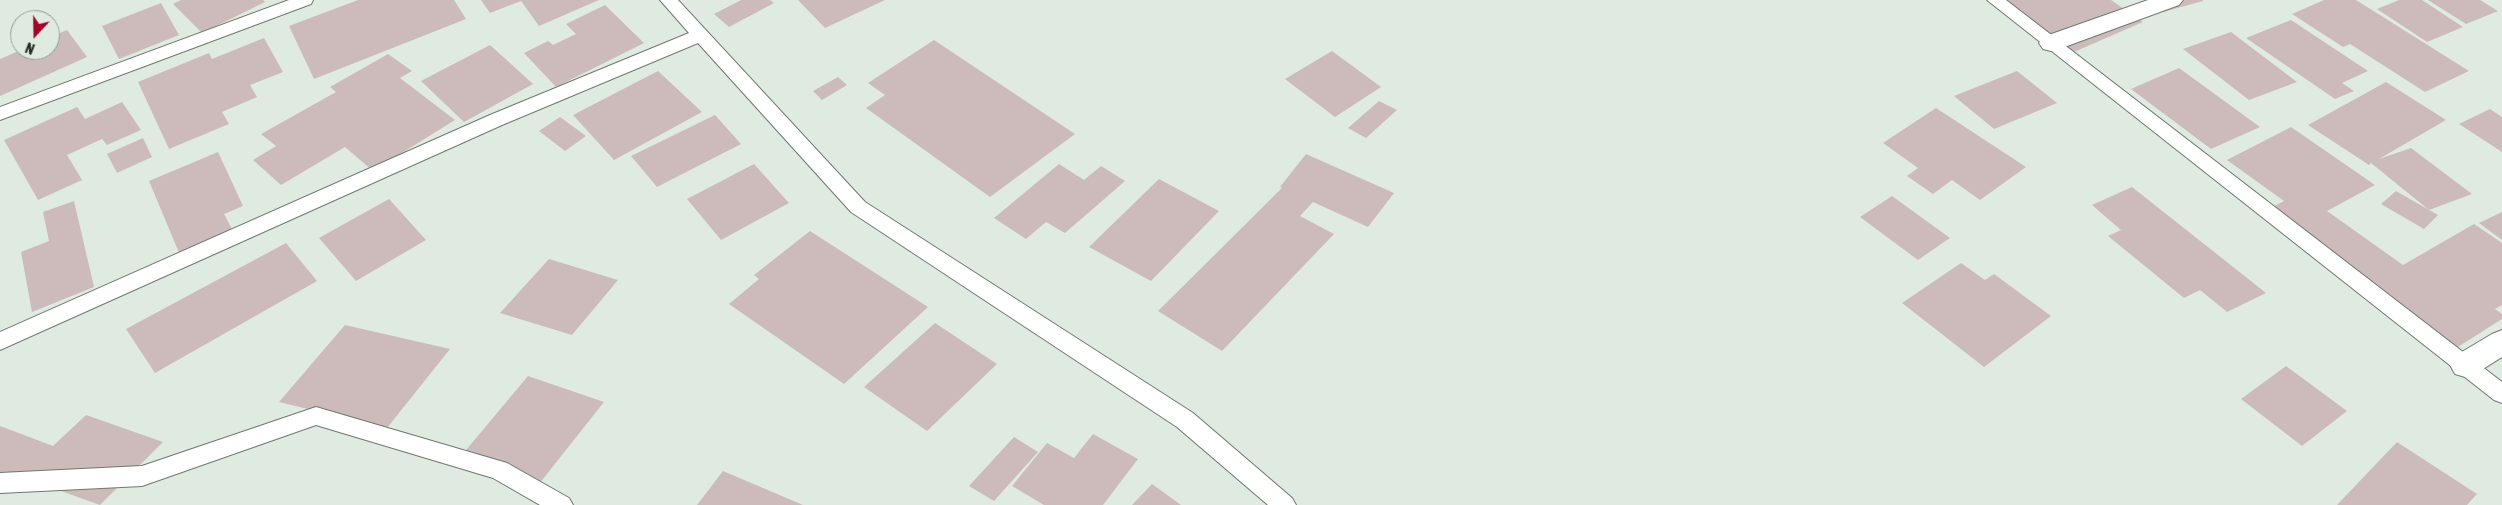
<!DOCTYPE html>
<style>
body{margin:0}
#map{position:relative;width:2502px;height:505px;overflow:hidden;background:#dfebe0;font-family:"Asap Condensed",sans-serif}
canvas{display:block}
.north{position:absolute;left:10px;top:10px;width:50px;height:50px;box-sizing:border-box;background:#dfebe0;border:1px solid #939c94;border-radius:50%;rotate:201deg;font-size:14px;font-weight:700;line-height:20px;text-align:center;color:#212521}
.north::after{content:'';display:block;margin:auto;width:18px;height:22px;background:#a30628;clip-path:polygon(50% 0,100% 100%,50% 72%,0 100%)}
</style>
<div id="map">
<canvas width="2502" height="505"></canvas>
<div class="north">N</div>
</div>
<script>
const c = document.querySelector('canvas').getContext('2d');
c.lineJoin = 'round';
function paint(path, color) { c.fillStyle = color; c.fill(path, 'evenodd'); }
const shape = rows => new Path2D(rows.map(r => 'M' + r).join(''));
function stroke(path, color, width, dash) { c.strokeStyle = color; c.lineWidth = width; c.lineCap = dash ? 'butt' : 'round'; c.setLineDash(dash || []); c.stroke(path); }
paint(shape([
 [181,0,263,0,265,2,202,33,173,4],
 [358,0,454,0,466,19,314,79,289,26],
 [481,0,599,0,539,26,521,1,490,13],
 [741,0,770,0,774,3,729,27,714,14],
 [798,0,885,0,825,28],
 [1989,0,2111,0,2143,22,2067,55],
 [2148,0,2203,0,2203,1,2163,12],
 [2324,0,2356,0,2469,71,2425,92,2350,44,2343,47,2292,14],
 [2399,0,2422,0,2463,27,2427,42,2377,9],
 [2428,0,2480,0,2498,11,2466,24],
 [161,3,179,35,119,59,102,26],
 [605,5,644,43,556,87,524,53,548,41,553,45,576,34,566,24],
 [2291,20,2368,71,2342,83,2354,91,2335,99,2246,38],
 [67,30,87,57,0,96,0,59,21,50,50,50,50,37],
 [2231,32,2297,82,2249,100,2183,49],
 [264,38,283,72,250,85,257,97,222,112,229,124,169,149,138,82,209,53,212,59],
 [934,40,1075,134,990,197,866,108,885,95,868,83],
 [490,45,533,84,464,122,421,81],
 [1332,51,1381,87,1335,117,1285,79],
 [388,54,412,71,400,78,455,120,373,171,345,147,281,185,253,160,276,146,261,134,336,92,330,87],
 [2179,68,2260,127,2211,149,2131,89],
 [658,71,702,112,614,160,573,115],
 [2017,71,2057,103,1994,129,1954,96],
 [838,77,847,85,822,100,813,91],
 [2386,82,2446,120,2379,159,2411,148,2472,194,2429,210,2371,163,2369,165,2308,125],
 [1379,101,1397,110,1366,138,1348,128],
 [122,102,141,130,107,145,102,139,67,155,82,180,38,200,4,140,77,107,85,119],
 [1936,108,2026,167,1980,200,1952,180,1933,194,1907,176,1918,168,1883,143],
 [2490,109,2502,117,2502,152,2459,124],
 [715,115,741,144,657,187,631,156],
 [560,117,586,136,565,151,539,131],
 [2291,127,2375,185,2327,211,2403,265,2474,224,2502,243,2502,305,2495,309,2502,314,2502,319,2450,352,2261,213,2284,201,2227,160],
 [143,138,152,157,117,173,107,154],
 [218,152,243,206,224,214,233,231,180,255,149,181],
 [1306,154,1394,193,1368,227,1313,202,1300,216,1334,234,1222,351,1158,311,1282,188,1280,187],
 [754,164,789,203,721,240,687,199],
 [1059,164,1084,180,1101,166,1125,181,1065,233,1046,222,1026,239,994,218],
 [1159,179,1219,211,1151,281,1089,247],
 [2132,187,2266,293,2227,312,2200,290,2184,298,2108,236,2121,230,2092,205],
 [2396,191,2429,210,2438,215,2424,229,2381,204],
 [1892,196,1950,238,1918,260,1860,217],
 [389,199,426,240,356,281,319,238],
 [74,201,94,287,32,312,21,252,49,241,43,212],
 [2502,212,2502,240,2479,223],
 [810,231,928,307,844,384,729,304,759,279,754,275],
 [286,243,317,281,155,373,126,329],
 [549,259,618,280,572,335,500,313],
 [1961,263,1985,280,1994,274,2051,316,1984,367,1902,303],
 [935,323,997,364,927,431,864,387],
 [345,325,450,349,387,428,279,402],
 [2286,366,2347,411,2302,446,2241,399],
 [528,376,604,402,539,484,461,456],
 [86,415,163,442,100,505,8,472,0,480,0,426,53,446],
 [1093,434,1138,459,1103,505,1044,505,1012,486,1047,443,1074,458],
 [1014,437,1038,452,994,501,969,486],
 [2397,442,2477,494,2467,505,2337,505],
 [723,471,803,505,697,505],
 [1152,484,1181,505,1132,505]
]), '#ccbbba');
const service = shape([
 [289,0,313,0,311,4,0,120,0,107,289,0],
 [660,0,678,0,865,202,1193,413,1292,498,1296,505,1268,505,1177,427,851,212,698,43,502,125,0,350,0,332,490,115,689,33,660,0],
 [1987,0,2006,0,2502,382,2502,403,2494,400,1987,0],
 [316,407,507,463,569,498,573,505,540,505,493,478,316,425,142,486,0,493,0,473,142,466,316,407]
]);
const minor = shape([
 [2148,0,2183,0,2179,5,2059,49,2051,51,2043,49,2039,43,2043,37,2148,0],
 [2502,330,2502,357,2475,374,2465,377,2455,374,2450,365,2455,356,2492,334,2502,330]
]);
stroke(service, '#6e796f', 2);
stroke(minor, '#6e796f', 2);
paint(service, '#fff');
paint(minor, '#fff');
</script>
